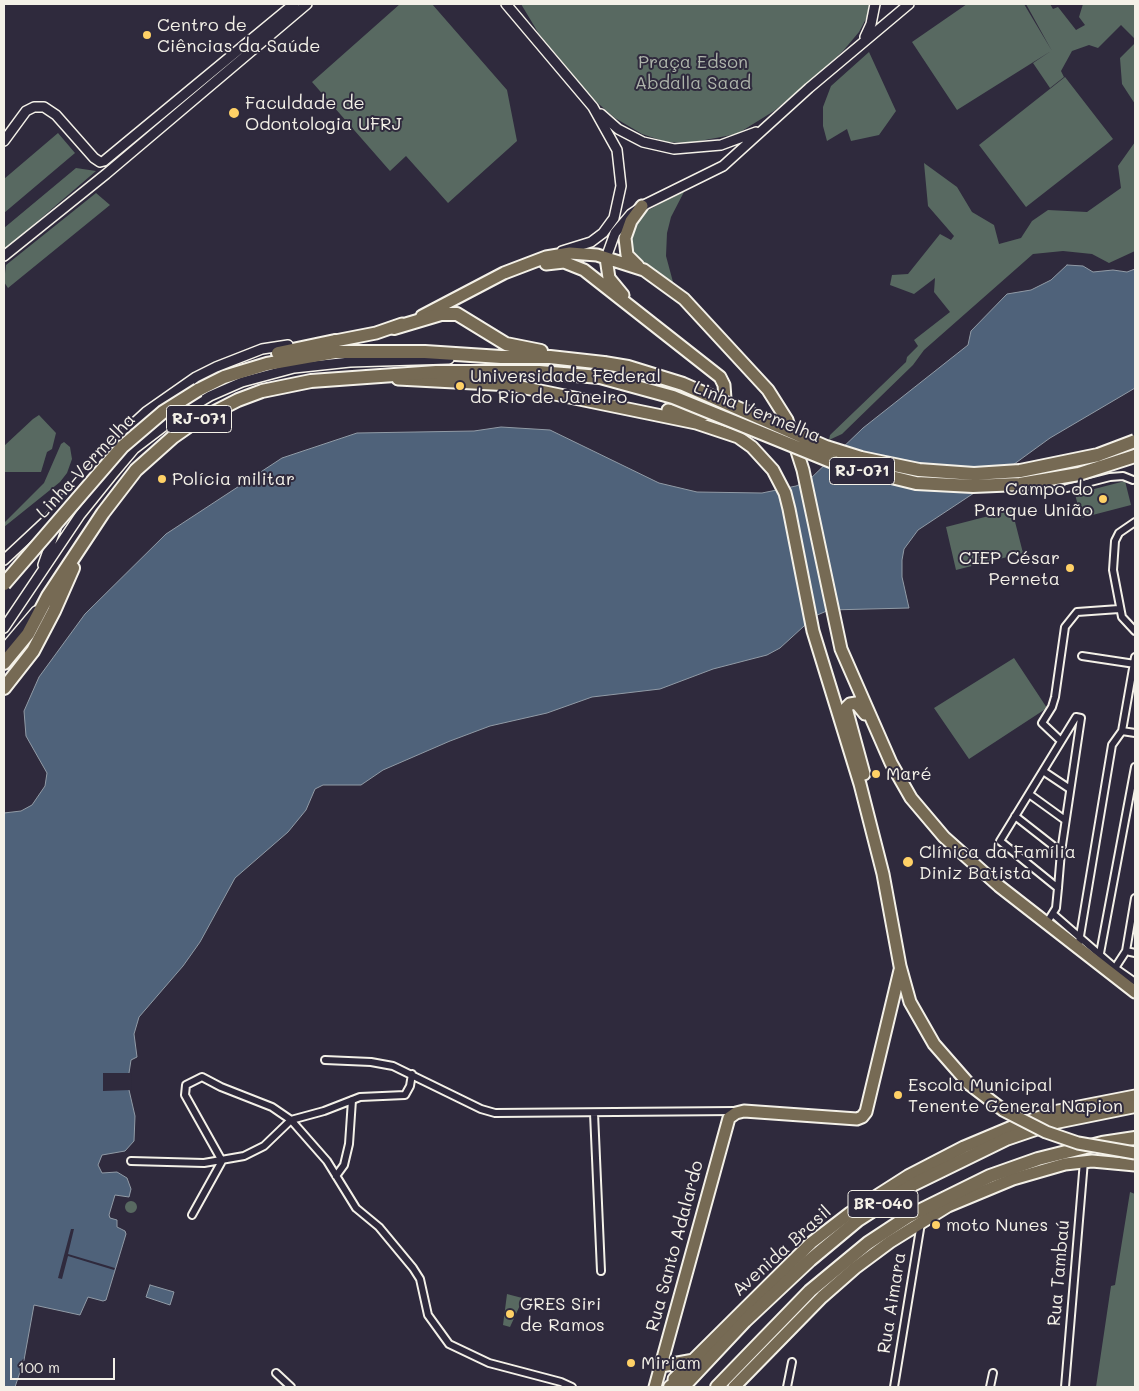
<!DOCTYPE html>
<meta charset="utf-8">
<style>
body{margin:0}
#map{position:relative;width:1139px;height:1391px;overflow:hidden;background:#2f2a3d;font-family:Mali,sans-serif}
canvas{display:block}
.frame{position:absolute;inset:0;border:5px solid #f4f1e8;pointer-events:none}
.scale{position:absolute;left:10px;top:1358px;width:105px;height:22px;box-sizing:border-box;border:2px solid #f4f1e8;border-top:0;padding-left:6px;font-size:15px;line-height:18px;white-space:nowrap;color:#f4f1e8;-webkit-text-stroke:4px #2f2a3d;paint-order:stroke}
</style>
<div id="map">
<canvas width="1139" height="1391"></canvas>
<div class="frame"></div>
<div class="scale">100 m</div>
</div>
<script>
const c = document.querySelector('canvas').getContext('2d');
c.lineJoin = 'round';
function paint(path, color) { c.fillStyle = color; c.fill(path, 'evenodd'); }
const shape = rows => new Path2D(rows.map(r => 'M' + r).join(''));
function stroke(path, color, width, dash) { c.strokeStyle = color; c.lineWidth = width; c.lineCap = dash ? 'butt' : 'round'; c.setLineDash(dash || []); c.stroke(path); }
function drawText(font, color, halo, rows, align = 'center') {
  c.font = font + ' Mali,sans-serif'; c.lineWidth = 4; c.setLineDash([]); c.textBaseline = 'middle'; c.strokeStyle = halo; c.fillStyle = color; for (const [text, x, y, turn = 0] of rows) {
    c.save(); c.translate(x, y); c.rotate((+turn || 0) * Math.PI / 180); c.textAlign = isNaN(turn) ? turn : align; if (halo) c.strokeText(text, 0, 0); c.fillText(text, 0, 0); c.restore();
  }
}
paint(shape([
 [400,4,432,4,507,90,517,141,448,203,406,156,390,171,312,82],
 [521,4,869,4,867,17,859,32,843,51,822,71,774,111,737,134,689,143,666,142,642,134,615,118,593,99,539,34],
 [967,4,1024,4,1052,51,1026,4,1050,4,1053,9,1058,7,1076,30,1085,25,1079,17,1083,4,1135,4,1135,39,1121,25,1098,48,1089,45,1072,51,1061,71,1064,77,1050,88,1033,63,1051,51,957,110,912,42],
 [1135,43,1135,104,1122,84,1120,58],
 [869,52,896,111,879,135,851,141,847,129,827,141,823,126,823,107,831,86],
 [1065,77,1113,139,1026,207,979,145],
 [58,133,75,153,4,213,4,179],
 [1135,142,1135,251,1109,263,1092,254,1063,251,1033,254,924,350,913,365,842,434,829,440,830,435,906,362,907,357,918,346,914,340,950,312,934,292,935,278,914,294,890,285,892,275,908,274,940,234,951,240,954,236,928,206,924,163,957,187,972,212,994,225,999,244,1021,238,1032,221,1048,210,1087,212,1121,188,1118,166],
 [76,168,96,171,4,250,4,228],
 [685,190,671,217,667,233,666,256,673,282,670,282,630,253,629,241,632,229,645,212],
 [96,193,110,205,8,288,4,282,6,265],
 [39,415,56,433,52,449,47,452,41,472,4,472,4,446,33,419],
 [64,442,70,447,72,459,67,473,60,482,4,527,4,523,44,483,61,444],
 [1125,481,1131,505,1081,518,1075,494],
 [1012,510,1023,553,956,570,946,527],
 [1014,658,1047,708,969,759,934,708],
 [1130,1192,1135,1194,1135,1387,1096,1387,1111,1286,1115,1285],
 '125 1207a6 6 0 1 1 12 0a6 6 0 1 1-12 0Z',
 [507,1294,526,1299,521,1303,510,1327,503,1325]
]), '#586961');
const water = shape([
 [1067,265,1083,266,1093,272,1113,270,1127,272,1135,269,1135,388,1050,438,977,491,918,530,904,549,902,560,902,577,909,608,829,610,815,616,780,648,767,655,713,669,660,689,592,697,547,713,490,726,450,741,383,770,361,785,323,785,315,789,306,810,288,832,235,878,200,942,183,966,139,1017,134,1034,137,1057,131,1060,129,1073,129,1090,135,1116,134,1141,125,1151,102,1155,98,1165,102,1173,117,1172,127,1178,131,1189,129,1197,115,1195,109,1215,110,1218,117,1220,117,1227,125,1231,126,1234,106,1300,103,1301,88,1297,80,1315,34,1305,24,1360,15,1387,4,1387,4,813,21,811,32,805,45,786,47,773,26,736,24,711,39,677,85,614,166,534,282,458,357,433,474,431,501,427,550,430,659,483,697,492,762,493,796,486,808,481,863,428,968,345,971,331,1007,294,1031,290,1051,280,1067,265],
 [150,1285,174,1292,170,1305,146,1297,150,1285]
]);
paint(water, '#4f627a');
stroke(water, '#919ba6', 1);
paint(shape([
 [103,1073,132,1073,131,1090,103,1091],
 [71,1229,74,1229,68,1254,115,1268,114,1270,68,1256,62,1279,58,1278]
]), '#2f2a3d');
const minor = shape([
 [1067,488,1110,477,1123,476,1133,480],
 [1135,522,1119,533,1115,541,1113,570,1122,617,1135,631],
 [1082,656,1135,664],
 [1122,731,1135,733],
 [1061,741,1042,723,1052,707,1055,697,1065,627,1077,612,1119,609],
 [1043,771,1070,789],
 [1029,794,1065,820],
 [1015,816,1061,852],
 [1053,914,1115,968,1135,982],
 [1046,924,1056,908,1058,888,1061,852,1081,718,1076,717,1000,841,1058,888],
 [1078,948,1112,745,1122,731,1135,657],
 [1126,951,1135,953],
 [1098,964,1135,767],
 [1115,968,1126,951,1135,898],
 [325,1060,371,1062,393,1066,481,1109,495,1113,735,1111],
 [594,1113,601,1271],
 [131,1161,204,1163,244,1156,264,1146,291,1120,324,1111,360,1097,405,1095,410,1086,412,1074],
 [336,1176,344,1165,349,1144,352,1100],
 [192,1215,222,1161,185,1095,186,1085,202,1077,221,1087,272,1107,291,1120,327,1161,356,1208,379,1227,413,1268,420,1279,428,1315,449,1344,489,1363,561,1382,572,1387],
 [276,1373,291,1387],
 [787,1387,792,1362],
 [894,1387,921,1223],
 [990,1387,993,1373],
 [1065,1387,1084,1161]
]);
const tertiary = shape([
 [506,4,593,107,617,150,621,186,614,218,603,233,591,242,562,251],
 [865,37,871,24,875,4],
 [601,114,618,129,643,142,674,149,721,145,756,132],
 [4,141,26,111,34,107,44,107,56,115,94,158,100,162,104,161,294,4],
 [4,256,106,174,307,4],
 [606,258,615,233,631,214,646,204,723,166,809,88,909,4],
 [4,560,48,519,110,445,146,412,196,377,216,367,262,349,288,345]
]);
const secondary = shape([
 [61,513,72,490],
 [43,565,56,528],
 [4,628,80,515,113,474,134,449,180,414,210,396,242,382,294,368,350,362,449,359],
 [4,649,36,611]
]);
const trunk = shape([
 [606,258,609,278,623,295],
 [546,264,564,262,584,270,720,377,724,385,725,399,717,412,699,416,668,410],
 [638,266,627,255,625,238,631,221,642,206],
 [422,316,504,273,546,257,570,253,597,255,644,270,684,299,768,390,787,420,803,470,841,649,891,763,911,798,944,837,999,886,1135,992],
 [335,341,376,333,402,324],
 [398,379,511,385,696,423,738,437,752,447,773,470,785,493,789,509,813,631,860,784,883,874,900,966,910,1002,934,1044,969,1084],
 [864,774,846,708,850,704,856,703,865,714],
 [661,1366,694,1360],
 [674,1379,811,1243,850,1213,908,1176,964,1147,1014,1126,1058,1111,1135,1096],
 [655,1387,729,1118,736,1113,744,1111,857,1119,862,1117,866,1112,900,970],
 [734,1387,822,1297,855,1268,890,1242,948,1206,1013,1179,1065,1164,1092,1161,1135,1165]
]);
const motorway = shape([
 [394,328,441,314,457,314,506,344,541,351],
 [278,353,335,341],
 [198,390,224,377,267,364,335,352,425,352,501,357,550,357,604,363],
 [4,663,28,634,48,596,103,513,136,470,173,437,193,423,238,400,262,391,311,381,436,372,539,372,600,377],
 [4,688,33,651,54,611,73,568],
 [670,1387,687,1374],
 [683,1387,745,1321,810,1260,858,1220,914,1184,1006,1139,1056,1122,1135,1106],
 [717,1387,810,1291,868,1243,909,1216,990,1176,1038,1159,1102,1143,1135,1138]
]);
stroke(minor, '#f4f1e8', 10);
stroke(tertiary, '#f4f1e8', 12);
stroke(secondary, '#f4f1e8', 12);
stroke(trunk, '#f4f1e8', 15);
stroke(motorway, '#f4f1e8', 16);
stroke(minor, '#2f2a3d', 6);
stroke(tertiary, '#2f2a3d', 9);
stroke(secondary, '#2f2a3d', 9);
stroke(trunk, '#766a54', 11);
stroke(motorway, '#766a54', 12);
const trunkBridge = shape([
 [969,1084,1003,1110,1046,1132,1078,1143,1135,1153]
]);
const motorwayBridge = shape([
 [604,363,628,367,683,384,826,447,861,458,919,470,974,474,1020,471,1098,455,1135,441],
 [600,377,673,397,838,464,916,483,973,486,1020,484,1079,474,1135,456],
 [4,584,122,447,163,412,198,390]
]);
stroke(trunkBridge, '#f4f1e8', 15, []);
stroke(motorwayBridge, '#f4f1e8', 16, []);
stroke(trunkBridge, '#766a54', 11);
stroke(motorwayBridge, '#766a54', 12);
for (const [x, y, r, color] of [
 [147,35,5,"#ffd166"],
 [234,113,6,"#ffd166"],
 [460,386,5,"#ffd166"],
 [162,479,5,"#ffd166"],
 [1103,499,5,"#ffd166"],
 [1070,568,5,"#ffd166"],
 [876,774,5,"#ffd166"],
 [908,862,6,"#ffd166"],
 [898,1095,5,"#ffd166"],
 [936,1225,5,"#ffd166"],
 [510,1314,5,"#ffd166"],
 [631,1363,5,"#ffd166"]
]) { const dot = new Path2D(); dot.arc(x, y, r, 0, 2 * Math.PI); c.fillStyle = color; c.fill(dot); stroke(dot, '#2f2a3d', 2); }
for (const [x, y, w] of [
 [199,419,65],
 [862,471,65],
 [883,1204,70]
]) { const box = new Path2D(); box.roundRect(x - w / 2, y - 13.5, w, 27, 4); c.fillStyle = '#2f2a3d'; c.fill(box); stroke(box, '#f4f1e8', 1); }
drawText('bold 16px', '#f4f1e8', null, [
 ["RJ-071",199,419],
 ["RJ-071",862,471],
 ["BR-040",883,1204]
]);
drawText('18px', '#f4f1e8', '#2f2a3d', [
 ["Centro de",157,25],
 ["Ciências da Saúde",157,46],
 ["Faculdade de",245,103],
 ["Odontologia UFRJ",245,124],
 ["Universidade Federal",470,376],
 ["do Rio de Janeiro",470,397],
 ["Polícia militar",172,479],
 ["Campo do",1093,489,"right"],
 ["Parque União",1093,510,"right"],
 ["CIEP César",1060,558,"right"],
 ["Perneta",1060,579,"right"],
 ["Maré",886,774],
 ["Clínica da Família",919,852],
 ["Diniz Batista",919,873],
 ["Escola Municipal",908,1085],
 ["Tenente General Napion",908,1106],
 ["moto Nunes",946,1225],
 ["GRES Siri",520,1304],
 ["de Ramos",520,1325],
 ["Miriam",641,1363]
], 'left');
drawText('18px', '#aeb4ab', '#2f2a3d', [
 ["Praça Edson",693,62],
 ["Abdalla Saad",693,83]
]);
drawText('18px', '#f4f1e8', '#2f2a3d', [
 ["Linha Vermelha",757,412,22],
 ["Linha Vermelha",86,466,-47],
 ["Rua Santo Adalardo",675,1246,-75],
 ["Avenida Brasil",782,1251,-42],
 ["Rua Tambaú",1059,1273,-85],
 ["Rua Aimara",892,1303,-81]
]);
</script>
